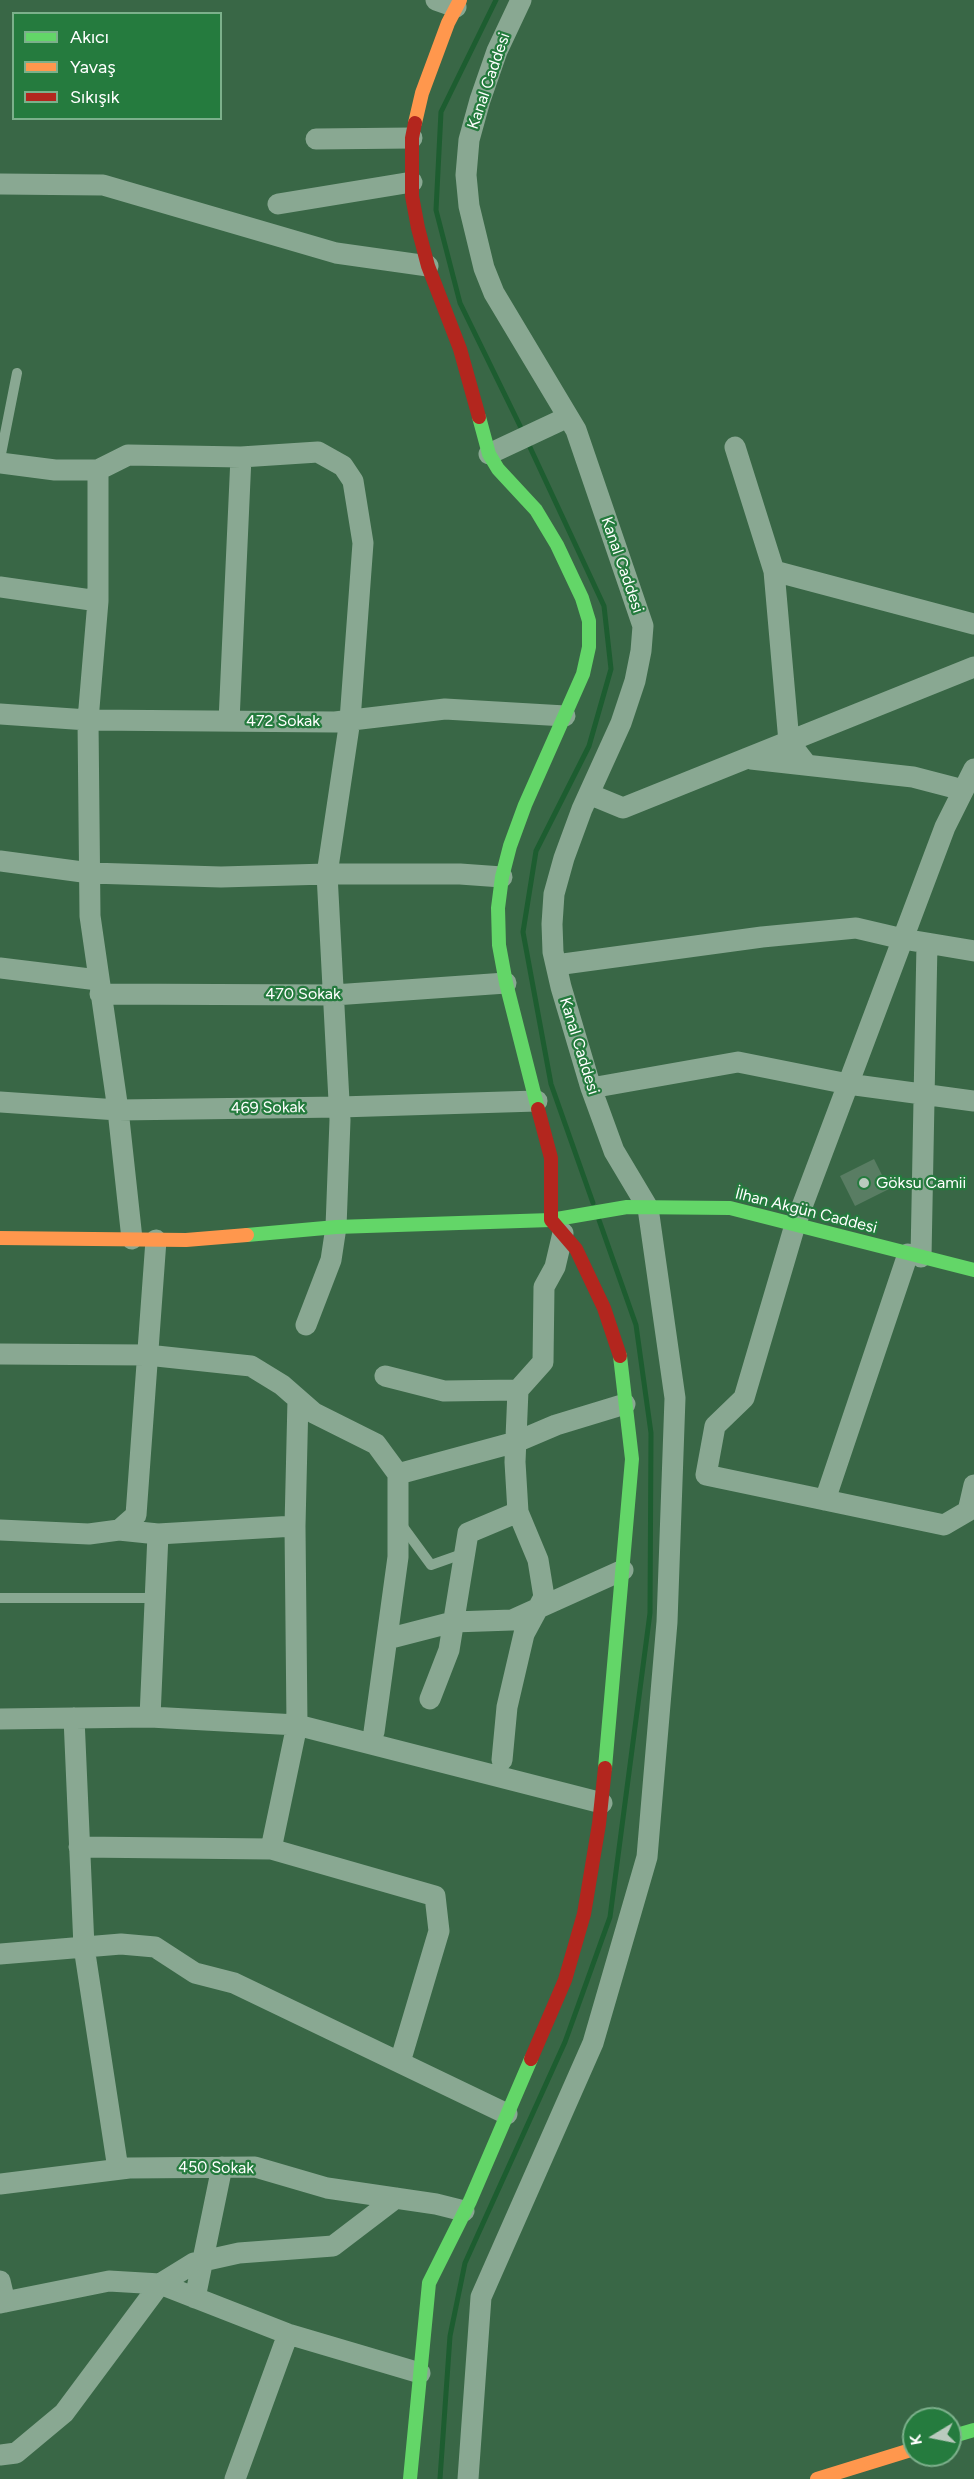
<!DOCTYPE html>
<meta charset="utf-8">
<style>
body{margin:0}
#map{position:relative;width:974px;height:2479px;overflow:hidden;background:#396746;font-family:Figtree,sans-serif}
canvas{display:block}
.legend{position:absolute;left:12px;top:12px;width:210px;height:108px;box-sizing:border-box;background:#257b3e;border:2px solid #7cb08b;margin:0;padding:8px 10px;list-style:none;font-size:18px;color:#fff}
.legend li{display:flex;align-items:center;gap:12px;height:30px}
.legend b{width:30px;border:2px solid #7cb08b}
.north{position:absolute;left:902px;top:2407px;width:60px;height:60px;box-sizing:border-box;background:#257b3e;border:2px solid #7cb08b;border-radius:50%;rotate:260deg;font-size:16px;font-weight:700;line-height:24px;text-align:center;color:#fff}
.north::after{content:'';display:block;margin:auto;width:21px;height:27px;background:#bacabe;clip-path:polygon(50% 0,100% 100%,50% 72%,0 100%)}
</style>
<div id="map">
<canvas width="974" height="2479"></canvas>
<ul class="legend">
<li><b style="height:8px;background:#63d668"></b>Akıcı</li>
<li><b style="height:8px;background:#ff974d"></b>Yavaş</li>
<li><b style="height:8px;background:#b3261e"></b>Sıkışık</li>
</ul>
<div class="north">K</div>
</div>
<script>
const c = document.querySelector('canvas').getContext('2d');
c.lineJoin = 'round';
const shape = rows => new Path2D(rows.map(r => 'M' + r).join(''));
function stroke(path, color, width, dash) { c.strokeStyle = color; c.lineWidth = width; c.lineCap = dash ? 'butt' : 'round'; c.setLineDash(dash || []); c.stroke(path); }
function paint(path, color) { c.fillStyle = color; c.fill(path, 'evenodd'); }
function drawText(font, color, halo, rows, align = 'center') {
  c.font = font + ' Figtree,sans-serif'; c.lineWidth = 4.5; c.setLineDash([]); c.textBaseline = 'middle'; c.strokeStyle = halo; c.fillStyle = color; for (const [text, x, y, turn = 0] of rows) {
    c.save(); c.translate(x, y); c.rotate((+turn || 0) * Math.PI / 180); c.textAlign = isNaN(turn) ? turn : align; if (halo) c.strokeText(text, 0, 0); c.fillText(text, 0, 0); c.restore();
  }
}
stroke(shape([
 [496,0,441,112,436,210,460,303,524,434],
 [528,443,604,606,611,669,589,746,536,851,523,932,551,1084,593,1203],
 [440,2479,450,2336,465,2263,565,2042,610,1917,650,1613,651,1433,636,1325,599,1220]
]), '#1d5d30', 5);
paint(shape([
 [874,1159,889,1189,855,1206,840,1176]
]), '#597d63');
stroke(shape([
 [0,459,17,373],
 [401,1524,431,1565,465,1553],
 [0,1598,155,1598]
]), '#89a892', 10);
stroke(shape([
 [436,0,456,7],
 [316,139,412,138],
 [0,184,103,185,336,253,428,266],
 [278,204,412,182],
 [735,447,774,571,789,742,807,765],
 [489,454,568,417],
 [0,463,55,470,98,470,128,455,241,457,318,452,343,466,353,481,363,543,350,720,327,874,340,1120,336,1227,331,1260,306,1325],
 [98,470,98,601,88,720,90,916,118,1110,132,1239],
 [774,571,974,624],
 [0,587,98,601],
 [0,714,88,720,335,722,445,709,565,716],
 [229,721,241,457],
 [751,759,913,777,963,790],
 [974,769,945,827,795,1225,744,1398,715,1426,706,1475,944,1525,968,1511,974,1485],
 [589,794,623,808,974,667],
 [0,861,90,873,221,877,327,874,460,874,502,877],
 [556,965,762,937,856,928,903,939,974,951],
 [0,968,98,980],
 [100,994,334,995,506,983],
 [591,1088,738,1062,848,1084,974,1101],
 [0,1102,118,1110,340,1107,537,1101],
 [921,1257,927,943],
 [0,1354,147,1355,251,1366,282,1385,314,1413,376,1444,398,1474,398,1557,374,1732],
 [385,1376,444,1391,518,1390],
 [398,1474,516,1442,556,1425,625,1404],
 [825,1500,908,1254],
 [0,1530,89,1534,119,1530,136,1515,156,1240],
 [119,1530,158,1534,295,1526],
 [387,1639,453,1622,512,1620,623,1570],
 [430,1699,449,1650,468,1533,518,1512],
 [150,1717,158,1534],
 [74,1718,84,1947,118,2169],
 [0,1719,150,1717,297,1725,602,1803],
 [502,1760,507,1707,524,1634,544,1597,538,1560,518,1512,515,1462,518,1390,543,1362,544,1287,555,1267,563,1233],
 [79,1847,271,1849,435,1896,439,1931,400,2062],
 [271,1849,297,1725,295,1526,298,1399],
 [0,1954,121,1944,155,1947,195,1973,234,1983,507,2114],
 [0,2184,129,2168,255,2167,327,2188,436,2204,464,2211],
 [0,2281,5,2302],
 [195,2298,222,2167],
 [0,2303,109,2281,160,2284,194,2263,239,2253,333,2246,396,2198],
 [0,2455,16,2453,64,2413,160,2284,288,2334,420,2373],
 [235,2479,288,2334],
 [468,2479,481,2297,593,2043,647,1857,667,1622,675,1398,648,1208,614,1151,591,1088,561,987,553,952,552,924,554,894,564,858,582,809,621,723,635,681,641,651,643,626,576,430,494,293,484,268,469,206,466,175,469,140,480,100,497,51,521,0]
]), '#89a892', 21);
stroke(shape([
 [479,417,489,454,498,469,536,510,557,545,582,598,589,621,589,647,583,674,525,805,510,846,502,877,498,908,499,945,506,983,538,1109],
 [247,1235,336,1227,551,1220,627,1207,730,1208,974,1270],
 [605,1768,632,1459,620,1356],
 [950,2437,974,2430],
 [410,2479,429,2283,470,2201,531,2059]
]), '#63d668', 14);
stroke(shape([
 [415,123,422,93,448,23,460,0],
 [0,1238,186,1240,247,1235],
 [817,2479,914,2449]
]), '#ff974d', 14);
stroke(shape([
 [415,123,412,138,412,196,418,228,428,266,460,349,479,417],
 [538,1109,551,1158,551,1220,576,1249,604,1308,620,1356],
 [531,2059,565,1980,584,1914,599,1824,605,1768]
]), '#b3261e', 14);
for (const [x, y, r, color] of [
 [864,1183,6,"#bacabe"]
]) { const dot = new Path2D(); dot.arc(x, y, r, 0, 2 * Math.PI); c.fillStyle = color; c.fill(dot); stroke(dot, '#257b3e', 2); }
drawText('16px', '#fff', '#257b3e', [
 ["Kanal Caddesi",489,81,-71],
 ["Kanal Caddesi",622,565,71],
 ["472 Sokak",283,721],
 ["470 Sokak",303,994],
 ["Kanal Caddesi",579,1046,73],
 ["469 Sokak",268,1108,-1],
 ["İlhan Akgün Caddesi",806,1211,14],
 ["450 Sokak",216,2168,1]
]);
drawText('16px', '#fff', '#257b3e', [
 ["Göksu Camii",876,1183]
], 'left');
</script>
